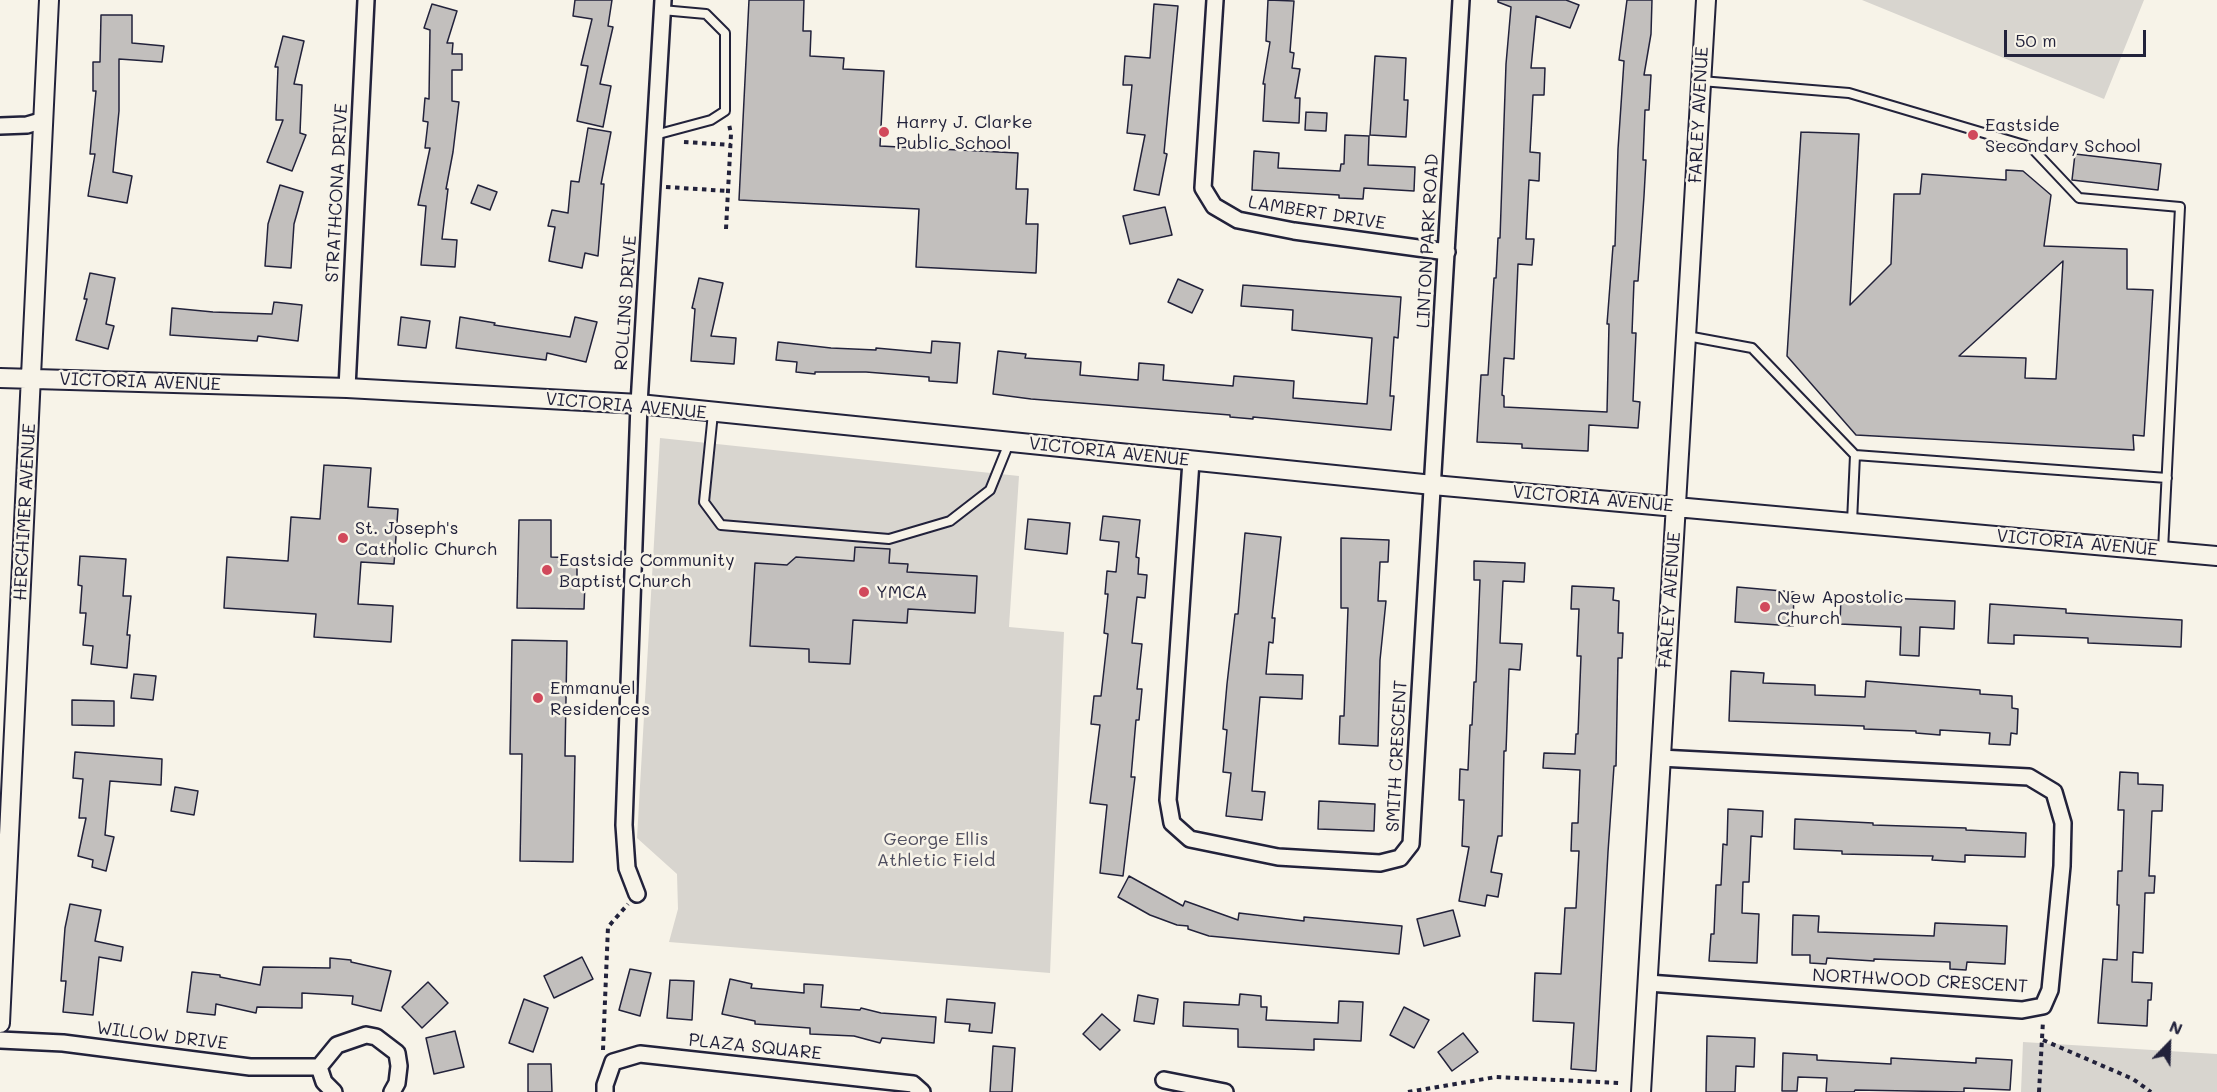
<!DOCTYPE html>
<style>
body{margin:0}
#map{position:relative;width:2217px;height:1092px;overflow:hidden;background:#f7f3e8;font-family:Mali,sans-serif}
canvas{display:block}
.north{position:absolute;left:2139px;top:1014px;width:60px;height:60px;-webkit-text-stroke:4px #f7f3e8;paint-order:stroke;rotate:23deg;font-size:16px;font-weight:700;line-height:24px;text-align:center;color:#22223b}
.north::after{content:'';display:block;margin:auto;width:21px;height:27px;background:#22223b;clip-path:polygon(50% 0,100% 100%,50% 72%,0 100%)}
.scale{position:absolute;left:2004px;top:30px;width:142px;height:27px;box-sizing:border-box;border:3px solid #22223b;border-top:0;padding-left:8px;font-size:18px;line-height:21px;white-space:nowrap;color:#22223b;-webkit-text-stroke:4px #f7f3e8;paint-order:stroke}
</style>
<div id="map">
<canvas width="2217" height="1092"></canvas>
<div class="north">N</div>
<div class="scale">50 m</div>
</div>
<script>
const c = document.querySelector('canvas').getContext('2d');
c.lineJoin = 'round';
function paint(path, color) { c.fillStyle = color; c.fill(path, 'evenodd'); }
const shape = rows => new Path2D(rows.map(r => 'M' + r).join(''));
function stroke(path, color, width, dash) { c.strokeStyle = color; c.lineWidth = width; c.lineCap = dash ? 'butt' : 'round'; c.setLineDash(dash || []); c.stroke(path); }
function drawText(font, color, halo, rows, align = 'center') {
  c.font = font + ' Mali,sans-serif'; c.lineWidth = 5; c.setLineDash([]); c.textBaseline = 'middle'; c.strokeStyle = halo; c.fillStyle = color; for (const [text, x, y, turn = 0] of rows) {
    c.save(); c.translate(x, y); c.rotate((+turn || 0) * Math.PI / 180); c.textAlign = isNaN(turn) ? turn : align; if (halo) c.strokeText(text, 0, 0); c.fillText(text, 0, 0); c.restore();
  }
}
paint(shape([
 [1862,0,2144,0,2104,99],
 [660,438,1019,476,1009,627,1064,632,1050,973,669,942,678,909,677,874,637,838],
 [2023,1042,2217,1054,2217,1092,2021,1092]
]), '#d8d5cf');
const building = shape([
 [575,0,612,0,608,26,613,27,600,84,611,86,603,127,577,121,588,66,581,65,592,19,573,16,575,0],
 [749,0,804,0,803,31,811,31,810,56,844,58,843,69,884,71,880,146,1018,153,1016,189,1028,189,1026,224,1038,224,1036,273,916,267,919,209,739,200,749,0],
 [1268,0,1294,1,1290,52,1294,53,1292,68,1300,69,1295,98,1300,98,1299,123,1263,121,1265,84,1263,84,1270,42,1266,41,1268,0],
 [1498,0,1566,0,1579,5,1570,28,1536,16,1531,68,1545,68,1544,95,1533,95,1530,152,1540,153,1539,181,1529,180,1526,239,1534,239,1532,265,1518,264,1514,359,1504,358,1502,395,1504,396,1504,407,1607,412,1609,324,1607,324,1613,246,1615,246,1618,149,1624,61,1619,60,1627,0,1652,0,1651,34,1644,75,1651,75,1649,110,1645,110,1643,160,1646,160,1644,196,1638,281,1634,281,1632,333,1636,333,1633,401,1640,402,1638,428,1589,425,1588,451,1522,448,1522,444,1477,442,1481,375,1488,375,1494,278,1496,278,1498,238,1500,238,1506,64,1511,7,1498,2,1498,0],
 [432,4,457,11,447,43,453,43,452,54,462,54,462,70,452,70,452,101,459,102,453,152,446,189,448,189,442,239,457,240,455,267,421,265,426,206,418,205,430,148,425,148,428,122,423,121,425,98,429,99,430,30,424,28,432,4],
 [1154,4,1178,6,1164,153,1167,154,1159,195,1134,190,1145,135,1127,133,1132,85,1123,85,1125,56,1150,58,1154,4],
 [101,15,132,15,132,43,164,46,162,62,119,59,119,111,113,172,132,176,127,203,88,196,95,154,90,154,96,91,93,91,93,62,100,62,101,15],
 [283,36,304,41,294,84,302,85,300,133,306,135,292,171,267,162,283,120,276,120,278,67,275,67,283,36],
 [1375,56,1406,58,1404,100,1408,100,1406,137,1370,135,1375,56],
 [1306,112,1327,113,1326,131,1305,130,1306,112],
 [588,128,611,132,601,184,604,184,598,256,585,253,582,268,549,261,555,227,548,226,552,210,568,213,571,181,579,182,588,128],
 [1801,132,1859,134,1850,305,1891,264,1894,194,1920,194,1922,174,2006,180,2006,170,2023,171,2051,195,2044,246,2127,249,2127,289,2153,290,2144,436,2133,435,2134,450,1856,435,1787,356,1801,132],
 [2063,261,2056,379,2025,378,2026,358,1959,356,2063,261],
 [1345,135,1369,136,1368,165,1415,167,1414,191,1364,188,1363,199,1339,198,1339,195,1252,190,1254,151,1279,153,1278,168,1340,171,1341,164,1344,164,1345,135],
 [2075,154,2161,164,2158,190,2072,180,2075,154],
 [280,185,303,192,294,224,291,268,265,266,268,224,280,185],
 [478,185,497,192,490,210,471,203,478,185],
 [1165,207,1172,235,1130,244,1123,216,1165,207],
 [90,273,115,278,106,324,114,326,108,349,76,340,87,299,84,299,90,273],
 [699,278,723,283,711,336,736,338,734,364,691,361,695,309,692,308,699,278],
 [1178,279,1203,290,1192,313,1168,302,1178,279],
 [1243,285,1401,297,1398,338,1394,337,1390,396,1394,396,1391,430,1253,417,1253,419,1230,417,1230,415,1031,399,993,394,998,351,1026,354,1025,358,1081,362,1080,375,1138,380,1139,363,1164,365,1163,380,1233,386,1234,376,1294,381,1293,398,1367,404,1372,338,1292,330,1293,310,1241,306,1243,285],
 [274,302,302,305,298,341,258,336,257,341,170,335,172,308,213,312,272,314,274,302],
 [401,317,430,321,426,348,398,345,401,317],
 [460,317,495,323,494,325,570,337,575,317,597,322,586,362,547,353,546,360,456,348,460,317],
 [932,341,960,343,957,383,929,381,929,377,866,372,815,372,815,374,796,372,797,362,776,360,778,342,831,348,876,350,876,348,931,353,932,341],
 [324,465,371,468,368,507,398,509,394,564,361,562,358,604,393,606,391,642,314,637,316,614,224,608,227,557,288,561,291,517,320,519,324,465],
 [1103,516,1140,520,1136,557,1139,558,1138,574,1147,575,1145,598,1137,597,1132,643,1142,644,1137,689,1142,689,1139,720,1136,720,1131,777,1135,777,1123,876,1100,873,1107,805,1090,803,1100,725,1091,724,1094,696,1101,696,1108,634,1104,633,1108,594,1105,594,1107,571,1116,572,1119,542,1100,540,1103,516],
 [1028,519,1070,523,1067,554,1025,549,1028,519],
 [519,520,551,520,551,557,577,558,577,582,585,582,584,609,517,608,519,520],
 [1245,533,1281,537,1272,618,1275,618,1273,643,1269,642,1266,674,1303,675,1302,699,1260,697,1252,791,1265,792,1262,820,1226,816,1231,773,1223,772,1227,730,1223,729,1227,684,1235,614,1238,614,1245,533],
 [1341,538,1389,540,1388,562,1380,562,1378,601,1386,601,1380,660,1378,746,1339,744,1340,716,1344,716,1348,608,1341,608,1341,538],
 [855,547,890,549,889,563,908,564,907,572,977,576,975,613,908,609,907,623,853,620,850,664,809,662,809,649,750,646,755,563,787,565,796,557,854,561,855,547],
 [80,556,126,559,123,596,131,596,127,635,130,635,127,668,91,664,93,646,83,645,86,613,80,613,82,586,78,585,80,556],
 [1474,561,1525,563,1524,582,1503,581,1500,643,1522,644,1520,670,1509,669,1506,751,1504,751,1502,836,1498,836,1491,872,1502,874,1498,897,1487,895,1485,906,1459,901,1469,847,1462,846,1464,800,1459,800,1460,769,1468,770,1470,725,1472,725,1474,682,1476,682,1480,580,1474,580,1474,561],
 [1572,586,1614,588,1613,600,1619,601,1618,633,1623,633,1622,658,1618,658,1616,766,1614,766,1608,852,1596,1071,1571,1069,1574,1023,1533,1021,1535,973,1561,974,1565,908,1576,908,1579,851,1571,851,1572,823,1578,823,1580,770,1543,768,1544,753,1575,754,1576,734,1578,734,1581,656,1577,656,1579,609,1571,609,1572,586],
 [1737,587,1794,592,1793,626,1735,622,1737,587],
 [1841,596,1955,601,1954,629,1920,627,1919,656,1900,655,1901,627,1840,624,1841,596],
 [1990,604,2066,609,2066,613,2182,620,2181,647,2088,643,2088,638,2014,635,2014,644,1988,643,1990,604],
 [512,640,567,641,565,756,575,756,573,862,520,861,522,754,510,754,512,640],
 [1731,671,1764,673,1763,683,1815,685,1815,695,1865,697,1866,681,1980,690,1980,694,2012,696,2012,708,2018,709,2017,734,2011,733,2010,745,1989,744,1990,733,1940,730,1940,735,1916,733,1916,731,1864,729,1864,726,1729,721,1731,671],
 [134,674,156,676,153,700,131,698,134,674],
 [72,700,114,701,114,726,72,725,72,700],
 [75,752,162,759,161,785,110,781,105,835,114,837,106,871,92,867,93,860,78,856,86,818,79,818,83,779,73,778,75,752],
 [2120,772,2138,773,2138,784,2163,785,2162,811,2152,811,2149,876,2155,876,2154,893,2145,893,2143,953,2133,952,2132,982,2152,983,2151,1000,2148,1000,2147,1026,2098,1023,2103,959,2117,960,2119,905,2117,905,2118,871,2122,871,2124,810,2118,810,2120,772],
 [175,787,198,791,194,815,171,811,175,787],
 [1319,801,1375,804,1374,831,1318,829,1319,801],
 [1728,809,1763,811,1762,837,1751,836,1749,882,1743,882,1742,913,1759,914,1757,963,1709,961,1711,934,1714,934,1716,885,1721,885,1723,844,1727,845,1728,809],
 [1795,819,1873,823,1873,825,1966,828,1966,830,2026,833,2025,857,1965,855,1965,862,1932,860,1933,856,1842,854,1842,851,1794,849,1795,819],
 [1129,876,1183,906,1185,901,1238,920,1239,913,1304,921,1304,917,1402,926,1399,954,1209,936,1188,929,1188,926,1177,925,1150,915,1118,897,1129,876],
 [70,904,101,910,95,941,123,947,121,961,99,957,93,1015,63,1012,66,981,61,981,65,928,70,904],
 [1453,910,1460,936,1424,946,1417,919,1453,910],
 [1793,915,1819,916,1818,932,1934,936,1935,923,2007,926,2005,964,1967,962,1966,970,1950,969,1950,962,1874,959,1874,961,1827,958,1826,964,1810,963,1810,955,1792,955,1793,915],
 [582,957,593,979,554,998,544,976,582,957],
 [330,958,351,960,351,962,391,971,381,1011,352,1004,353,996,302,993,302,1008,257,1007,256,1013,216,1004,215,1015,187,1012,192,972,220,975,220,977,260,985,263,967,330,968,330,958],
 [630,969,651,973,640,1016,619,1010,630,969],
 [730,979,752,984,751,988,804,993,804,984,823,985,821,1007,860,1010,861,1008,881,1013,936,1017,934,1043,882,1038,880,1043,854,1036,810,1034,810,1028,755,1024,755,1021,722,1014,730,979],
 [670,980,694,981,692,1020,667,1018,670,980],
 [428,982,448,1003,422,1028,402,1007,428,982],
 [1240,994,1261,996,1261,1007,1267,1007,1266,1020,1338,1023,1339,1001,1363,1002,1361,1041,1314,1039,1314,1050,1238,1047,1238,1029,1183,1026,1184,1002,1239,1005,1240,994],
 [1138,995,1158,999,1154,1024,1134,1021,1138,995],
 [524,999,548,1008,533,1052,509,1043,524,999],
 [947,999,995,1003,992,1033,969,1031,970,1024,945,1022,947,999],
 [1404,1007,1429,1020,1414,1048,1390,1035,1404,1007],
 [1102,1014,1120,1030,1100,1050,1083,1034,1102,1014],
 [455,1031,464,1067,434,1074,426,1038,455,1031],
 [1463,1033,1478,1052,1452,1071,1438,1052,1463,1033],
 [1707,1036,1755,1038,1754,1067,1736,1066,1735,1092,1706,1092,1707,1036],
 [993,1046,1015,1048,1012,1092,990,1092,993,1046],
 [1783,1053,1817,1055,1817,1060,1891,1064,1891,1058,1976,1063,1976,1058,2012,1060,2010,1090,1964,1088,1964,1092,1855,1090,1854,1092,1826,1092,1827,1078,1798,1077,1797,1091,1782,1091,1783,1053],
 [528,1064,551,1064,552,1092,528,1092,528,1064]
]);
paint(building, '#c2bfbd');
stroke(building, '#22223b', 1.5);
const service = shape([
 [1701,81,1849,93,2031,147,2079,198,2180,207,2163,550],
 [655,135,711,120,725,111,725,33,706,14,662,10],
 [1687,336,1752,348,1855,455,1852,522],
 [713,413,704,502,721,525,889,539,950,521,990,490,1009,443],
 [1855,455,2167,478]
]);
const minor = shape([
 [1215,0,1203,188,1214,206,1238,220,1294,231,1447,252],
 [0,126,27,125,44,120],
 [347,388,366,0],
 [1191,461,1168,800,1172,823,1190,839,1278,857,1380,863,1400,858,1411,844,1461,0],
 [637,894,627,868,624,825,639,404,663,0],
 [1648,983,2022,1010,2043,1006,2050,990,2062,866,2063,823,2054,792,2029,777,1660,758],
 [0,1040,63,1043,250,1067,319,1067],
 [319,1067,337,1045,366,1035,376,1037,397,1053,399,1066,397,1083,392,1092],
 [319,1067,324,1082,334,1092],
 [1164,1080,1225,1092],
 [605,1092,605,1085,613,1062,640,1054,913,1084,922,1092]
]);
const tertiary = shape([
 [0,378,347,388,639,404,1433,485,2217,556],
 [0,1023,49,0],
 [1641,1092,1706,0]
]);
stroke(service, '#22223b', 12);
stroke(minor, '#22223b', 20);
stroke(tertiary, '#22223b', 22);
stroke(shape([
 [684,142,731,145],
 [666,187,728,191],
 [726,229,731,134,729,124],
 [2043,1040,2133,1079,2151,1092],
 [603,1050,608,927,628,904],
 [1408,1092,1496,1077,1619,1083],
 [2039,1092,2043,1021]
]), '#22223b', 4, [4.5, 4.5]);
stroke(service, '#f7f3e8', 8);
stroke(minor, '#f7f3e8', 15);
stroke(tertiary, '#f7f3e8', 18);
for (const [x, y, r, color] of [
 [884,132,6,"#d1495b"],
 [1973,135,6,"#d1495b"],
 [343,538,6,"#d1495b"],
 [547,570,6,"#d1495b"],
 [864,592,6,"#d1495b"],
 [1765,607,6,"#d1495b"],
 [538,698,6,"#d1495b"]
]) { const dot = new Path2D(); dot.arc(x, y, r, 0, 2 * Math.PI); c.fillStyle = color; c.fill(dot); stroke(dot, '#f7f3e8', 2); }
drawText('18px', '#22223b', '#f7f3e8', [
 ["FARLEY AVENUE",1699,115,-87],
 ["STRATHCONA DRIVE",337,193,-87],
 ["LAMBERT DRIVE",1317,213,9],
 ["LINTON PARK ROAD",1428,241,-87],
 ["ROLLINS DRIVE",626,303,-86],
 ["VICTORIA AVENUE",140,382,2],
 ["VICTORIA AVENUE",626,406,5],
 ["VICTORIA AVENUE",1109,452,6],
 ["VICTORIA AVENUE",1593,499,5],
 ["HERCHIMER AVENUE",25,512,-87],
 ["VICTORIA AVENUE",2077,543,5],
 ["FARLEY AVENUE",1670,600,-86],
 ["SMITH CRESCENT",1397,756,-87],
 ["NORTHWOOD CRESCENT",1920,981,3],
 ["WILLOW DRIVE",162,1036,7],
 ["PLAZA SQUARE",755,1047,6]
]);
drawText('18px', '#22223b', '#f7f3e8', [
 ["Harry J. Clarke",896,122],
 ["Public School",896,143],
 ["Eastside",1985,125],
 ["Secondary School",1985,146],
 ["St. Joseph's",355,528],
 ["Catholic Church",355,549],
 ["Eastside Community",559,560],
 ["Baptist Church",559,581],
 ["YMCA",876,592],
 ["New Apostolic",1777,597],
 ["Church",1777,618],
 ["Emmanuel",550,688],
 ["Residences",550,709]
], 'left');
drawText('18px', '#504f60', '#f7f3e8', [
 ["George Ellis",936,839],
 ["Athletic Field",936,860]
]);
</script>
